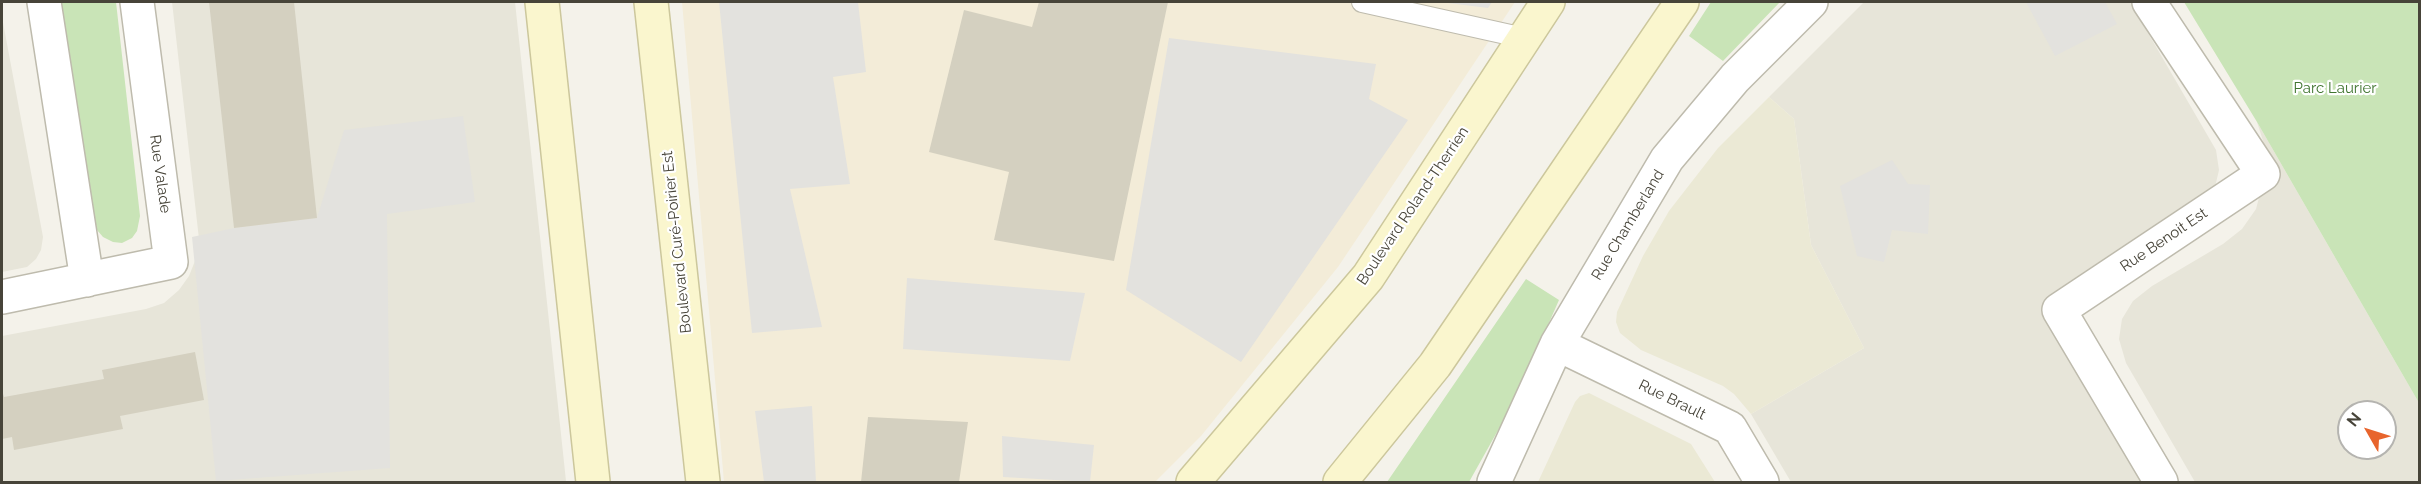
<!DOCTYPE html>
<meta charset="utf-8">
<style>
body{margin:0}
#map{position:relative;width:2421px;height:484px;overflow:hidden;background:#f4f2ea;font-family:Raleway,sans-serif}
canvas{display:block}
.frame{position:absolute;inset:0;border:3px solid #474439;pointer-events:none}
.north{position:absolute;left:2337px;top:400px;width:60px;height:60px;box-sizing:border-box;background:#fff;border:2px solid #b5b4b0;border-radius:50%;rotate:309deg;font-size:16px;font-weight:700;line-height:24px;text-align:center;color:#474439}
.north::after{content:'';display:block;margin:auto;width:21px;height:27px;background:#e8652d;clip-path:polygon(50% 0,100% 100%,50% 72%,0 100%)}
</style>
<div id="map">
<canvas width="2421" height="484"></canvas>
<div class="frame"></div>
<div class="north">N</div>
</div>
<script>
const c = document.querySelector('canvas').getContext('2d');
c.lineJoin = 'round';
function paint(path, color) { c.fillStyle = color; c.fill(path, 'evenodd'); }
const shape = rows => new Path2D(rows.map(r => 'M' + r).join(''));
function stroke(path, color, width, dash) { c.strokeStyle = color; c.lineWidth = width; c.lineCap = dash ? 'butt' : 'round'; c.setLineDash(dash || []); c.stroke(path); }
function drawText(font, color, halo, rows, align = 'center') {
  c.font = font + ' Raleway,sans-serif'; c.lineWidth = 4.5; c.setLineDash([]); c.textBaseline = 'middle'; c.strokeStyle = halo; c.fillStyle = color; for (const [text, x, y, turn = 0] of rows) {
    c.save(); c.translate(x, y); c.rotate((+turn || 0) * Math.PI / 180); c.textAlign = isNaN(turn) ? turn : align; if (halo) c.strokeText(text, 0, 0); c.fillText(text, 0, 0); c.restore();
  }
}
paint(shape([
 [172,2,515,2,566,481,2,482,2,336,146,309,164,303,179,290,189,276,197,256,199,239],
 [1864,2,2130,2,2216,150,2219,170,2215,187,2170,224,2086,271,2072,283,2062,301,2143,482,1791,482,1751,414,1864,348,1811,245,1794,119,1769,97],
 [2,17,43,237,41,250,36,259,27,267,2,272],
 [2257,122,2419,403,2419,482,2195,482,2126,363,2119,339,2122,319,2133,301,2152,286,2223,244,2242,229,2256,209,2266,171,2264,144],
 [2349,412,2385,412,2385,448,2349,448]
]), '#e7e5d9');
paint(shape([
 [682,2,1515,2,1338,267,1201,436,1155,482,724,482]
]), '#f3ecd8');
paint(shape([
 [1769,97,1794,119,1811,245,1864,348,1751,414,1734,394,1723,386,1641,350,1620,333,1616,322,1617,312,1643,256,1669,211,1718,148],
 [1589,393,1691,444,1715,482,1538,482,1575,402,1580,396]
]), '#ebe9d5');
paint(shape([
 [56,2,116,2,140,216,137,231,132,238,122,243,113,242,103,237,97,230],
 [1711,2,1780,2,1723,61,1689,36],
 [2184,2,2419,2,2419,403,2257,122],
 [1526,279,1559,300,1515,400,1469,482,1387,482]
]), '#c9e4b7');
paint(shape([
 [719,2,858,2,866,72,833,77,850,184,790,189,822,327,752,333],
 [1440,2,1492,2,1488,8],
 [2026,2,2105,2,2117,24,2055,56],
 [1169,38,1376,64,1369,99,1408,120,1241,362,1126,290],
 [463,116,475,202,387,214,390,468,216,481,192,237,234,228,317,218,344,130],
 [1892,160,1908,184,1930,185,1928,234,1892,230,1884,262,1857,256,1840,186],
 [907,278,1085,293,1070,361,903,349],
 [812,406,816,482,764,482,755,411],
 [1002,436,1094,445,1090,482,1003,477]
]), '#e3e2de');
paint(shape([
 [209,2,294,2,317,218,234,228],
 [1039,2,1168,2,1114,261,994,240,1009,172,929,152,964,10,1032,27],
 [195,352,204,400,120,416,123,429,14,450,12,437,2,439,2,390,4,397,104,379,102,370],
 [868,417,968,422,959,482,861,482]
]), '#d4d0c0');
const lane = shape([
 [1362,2,1524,38]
]);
const street = shape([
 [44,2,87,280],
 [2149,2,2263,174,2059,310,2161,482],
 [2,297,171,262,137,2],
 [1557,344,1730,428,1762,482],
 [1494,482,1557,344,1667,159,1735,78,1811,2]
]);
const secondary = shape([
 [542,2,593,482],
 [651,2,703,482],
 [1193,482,1368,277,1548,2],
 [1340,482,1435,365,1682,2]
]);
stroke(lane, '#bebbad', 22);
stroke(street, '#bebbad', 36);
stroke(secondary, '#ccc79c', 36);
stroke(lane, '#fff', 20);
stroke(street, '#fff', 33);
stroke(secondary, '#faf6ce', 33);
drawText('15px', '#407530', '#fff', [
 ["Parc Laurier",2335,88]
]);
drawText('15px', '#474439', '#fff', [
 ["Rue Valade",160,174,82],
 ["Boulevard Roland-Therrien",1413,206,-56],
 ["Rue Chamberland",1628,225,-59],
 ["Rue Benoit Est",2164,240,-34],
 ["Boulevard Curé-Poirier Est",677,242,-96],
 ["Rue Brault",1672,400,26]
]);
</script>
